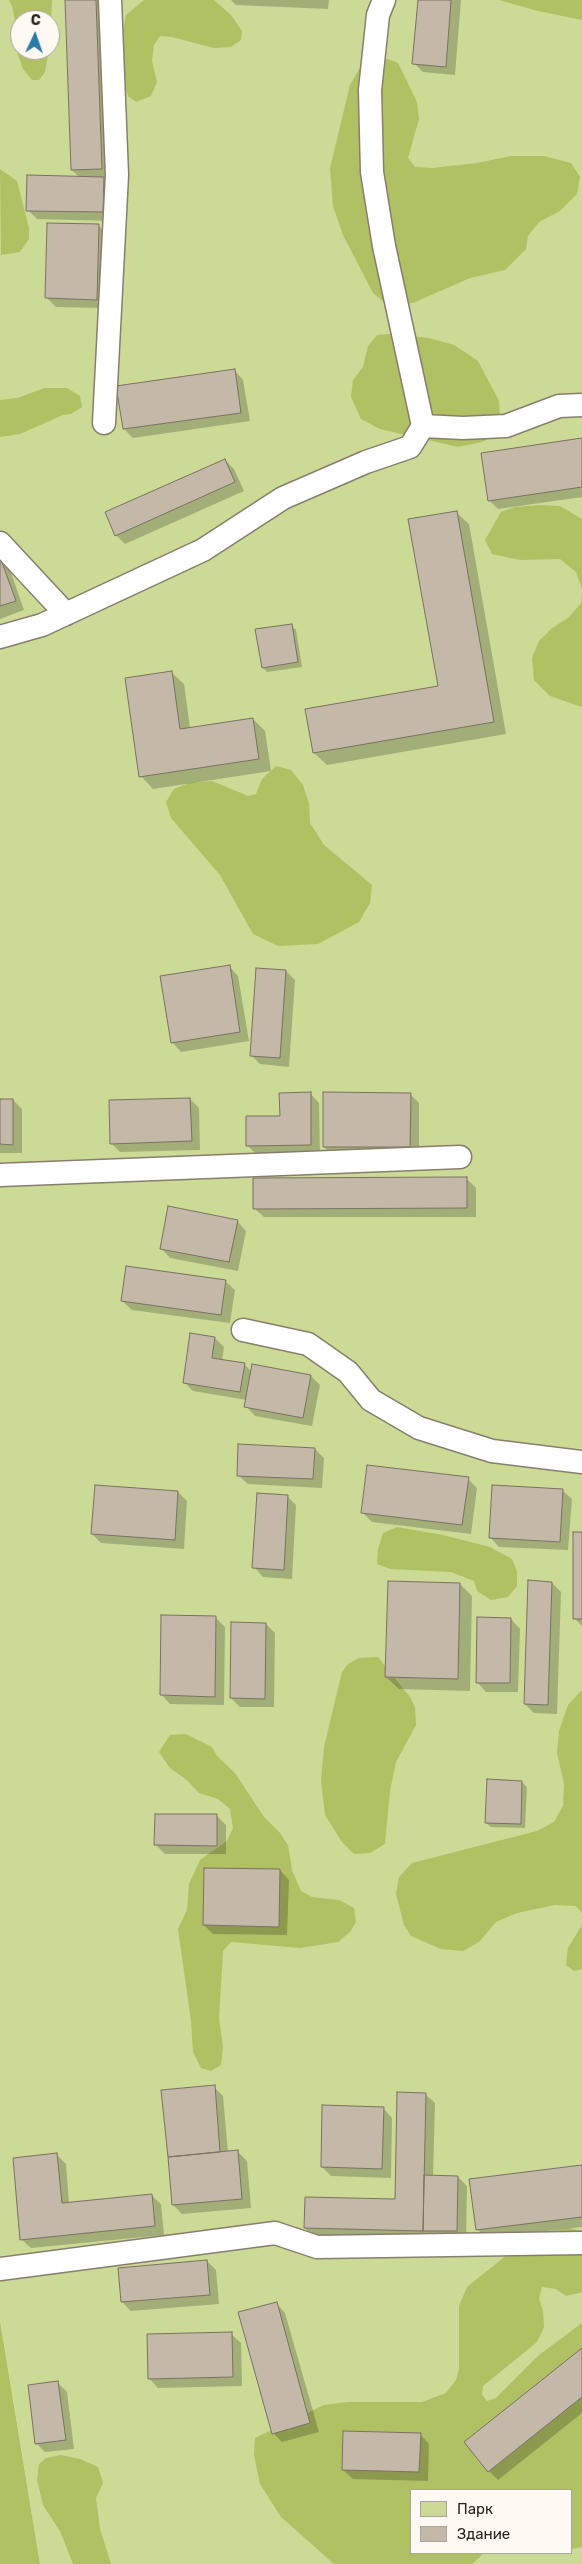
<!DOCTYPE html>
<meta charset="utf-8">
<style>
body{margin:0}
#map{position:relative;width:582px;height:2564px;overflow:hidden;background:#f7ebd9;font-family:Rubik,sans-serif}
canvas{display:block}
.legend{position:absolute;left:410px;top:2489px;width:162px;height:65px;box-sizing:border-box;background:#fef9f2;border:1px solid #a9a49d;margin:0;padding:6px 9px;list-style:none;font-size:15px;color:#29251e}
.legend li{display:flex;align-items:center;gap:10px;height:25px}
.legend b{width:25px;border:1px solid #a9a49d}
.north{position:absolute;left:10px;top:10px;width:50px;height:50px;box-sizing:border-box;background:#fef9f2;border:1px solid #a9a49d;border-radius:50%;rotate:3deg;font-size:14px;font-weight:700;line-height:20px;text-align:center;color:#29251e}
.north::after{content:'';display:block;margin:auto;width:18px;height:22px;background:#2b7aac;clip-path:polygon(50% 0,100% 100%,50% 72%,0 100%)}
</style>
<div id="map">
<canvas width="582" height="2564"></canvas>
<ul class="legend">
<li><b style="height:14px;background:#cbda95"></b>Парк</li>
<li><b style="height:14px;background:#c4b9a8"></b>Здание</li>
</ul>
<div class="north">С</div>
</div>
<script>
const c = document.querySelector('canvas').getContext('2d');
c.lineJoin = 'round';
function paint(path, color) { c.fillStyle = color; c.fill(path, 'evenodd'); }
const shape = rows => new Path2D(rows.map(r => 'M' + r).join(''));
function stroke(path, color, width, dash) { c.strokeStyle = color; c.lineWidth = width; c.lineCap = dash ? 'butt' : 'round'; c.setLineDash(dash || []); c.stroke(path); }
paint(shape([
 [0,0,582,0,582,2564,40,2564,0,2319],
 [20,20,50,20,50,50,20,50],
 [411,2490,571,2490,571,2553,411,2553]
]), '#cbda95');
paint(shape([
 [9,0,52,0,50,45,50,20,20,20,20,50,49,50,45,72,39,80,32,80,23,69,18,55,17,30,12,6],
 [144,0,214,0,231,15,242,31,241,40,231,47,214,48,172,37,160,36,154,45,152,61,157,82,151,96,136,102,128,96,124,82,123,31,126,15],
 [499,0,582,0,582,20,538,11],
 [388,59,398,63,417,102,419,119,408,158,415,167,432,168,477,163,511,156,544,156,571,163,580,177,577,194,560,211,539,222,528,236,526,249,505,270,470,278,413,303,386,304,373,293,343,235,333,206,330,168,350,85,362,64],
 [0,169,17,181,29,228,29,239,20,252,1,255],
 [389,334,429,338,454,345,478,361,499,401,500,418,492,437,482,442,458,447,380,429,361,419,351,397,353,380,363,367,368,346,377,335],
 [45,388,67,388,80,396,82,407,71,414,63,415,20,434,0,437,0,400,17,398],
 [539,505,560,506,582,519,582,589,576,572,560,559,520,560,492,554,485,540,501,512,515,507],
 [582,593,582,707,550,696,534,680,532,658,539,641,551,629,569,617,581,603],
 [276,766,291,770,303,785,309,803,310,823,324,845,372,885,370,903,359,922,318,944,278,946,253,934,220,875,171,818,166,802,174,789,189,783,212,781,248,796,256,794,262,779],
 [397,1527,443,1535,490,1547,512,1559,517,1571,517,1586,508,1597,491,1600,477,1591,474,1581,451,1572,390,1569,377,1564,378,1549,383,1533],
 [378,1657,410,1697,415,1707,416,1725,396,1762,390,1791,385,1844,370,1853,354,1854,342,1842,325,1815,321,1781,324,1747,342,1672,348,1664,359,1658],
 [582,1690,582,1913,576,1906,555,1905,517,1913,496,1922,479,1942,463,1951,441,1949,411,1936,404,1925,396,1894,399,1877,412,1863,537,1831,554,1822,563,1806,564,1784,557,1753,559,1731,568,1705],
 [186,1734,212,1747,217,1756,235,1773,264,1817,280,1833,288,1845,292,1870,301,1891,312,1897,339,1900,354,1908,356,1922,350,1932,338,1942,300,1948,231,1942,223,1951,219,2019,223,2046,221,2065,211,2071,201,2068,193,2052,191,2021,178,1929,187,1910,189,1884,200,1860,227,1841,233,1828,230,1809,218,1799,199,1793,188,1781,170,1768,159,1752,170,1735],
 [582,1925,582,1969,574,1971,566,1965,568,1948],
 [569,2228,582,2231,582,2292,566,2296,556,2289,542,2287,539,2298,543,2311,544,2327,537,2342,483,2386,482,2395,487,2401,496,2398,539,2355,582,2323,582,2547,571,2549,571,2490,411,2490,411,2553,484,2553,472,2564,334,2564,281,2517,260,2484,254,2455,255,2438,324,2405,348,2402,422,2402,446,2393,456,2380,459,2369,459,2306,467,2287,507,2255,526,2235],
 [0,2320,40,2564,0,2564],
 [61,2455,80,2459,98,2467,103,2483,96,2498,100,2529,111,2564,73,2564,60,2531,43,2505,37,2480,39,2464,46,2458]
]), '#afc163');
paint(shape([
 [67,0,108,0,112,221,37,219,28,210,80,178,72,170],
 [231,0,329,0,328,9,236,5],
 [419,0,461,0,455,75,423,72,414,63],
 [98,225,107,235,105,308,56,307,47,298],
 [234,370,243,380,250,421,133,438,124,429],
 [582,440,582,497,498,509,489,500],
 [225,460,234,469,244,491,125,544,116,535],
 [456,512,469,524,506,734,327,765,314,753,439,687],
 [0,558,9,567,24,610,0,619],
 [291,625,296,630,302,667,267,672,263,668],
 [171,672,184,684,190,728,253,719,265,731,271,771,153,789,141,776],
 [229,966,238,976,249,1041,181,1052,172,1042],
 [286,971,295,980,289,1067,260,1064,251,1055],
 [310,1093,319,1103,320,1154,256,1154,247,1145],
 [410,1094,419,1103,419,1156,333,1156,324,1147],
 [190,1099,199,1108,200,1150,120,1152,111,1143],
 [0,1100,13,1100,22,1109,22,1153,0,1153],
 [467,1179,476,1188,476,1217,264,1217,254,1208],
 [237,1221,246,1231,238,1271,170,1258,161,1248],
 [225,1281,235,1290,230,1323,132,1310,122,1301],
 [215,1338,224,1347,222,1361,244,1364,252,1372,311,1376,320,1385,312,1426,255,1416,246,1406,247,1400,193,1391,184,1382],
 [315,1449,324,1458,322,1488,248,1484,238,1475],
 [468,1479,477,1488,471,1534,372,1522,362,1512],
 [562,1490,572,1499,568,1550,499,1547,490,1537],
 [178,1492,187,1501,184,1549,101,1543,92,1534],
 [287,1496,296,1505,292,1579,263,1577,254,1567],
 [582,1534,582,1626,574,1618],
 [552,1583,561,1592,557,1714,534,1713,525,1704],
 [460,1584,472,1596,470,1691,399,1689,386,1677],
 [216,1618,225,1627,224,1705,170,1704,161,1694],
 [511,1619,520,1629,518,1692,486,1692,477,1682],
 [266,1624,275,1633,274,1707,240,1707,231,1698],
 [522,1782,527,1787,525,1828,491,1827,486,1823],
 [217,1816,226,1825,226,1854,165,1854,155,1844],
 [280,1870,289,1880,287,1935,213,1934,204,1925],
 [214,2087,223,2096,228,2153,238,2152,247,2161,251,2208,182,2214,173,2205],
 [425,2094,435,2103,433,2176,458,2177,467,2186,466,2240,314,2237,305,2228,396,2200],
 [383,2108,392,2118,391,2178,331,2176,322,2167],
 [57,2155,66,2164,69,2203,151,2195,161,2204,164,2235,31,2248,21,2239],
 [582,2167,582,2227,486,2238,477,2229],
 [207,2261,216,2270,219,2304,131,2311,122,2302],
 [276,2303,285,2313,319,2432,282,2442,273,2433],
 [231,2334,241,2343,242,2386,158,2388,149,2378],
 [582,2349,582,2413,498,2480,489,2471],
 [58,2383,67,2392,74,2449,45,2452,36,2443],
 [420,2434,429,2444,428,2481,353,2479,343,2470]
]), '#0003');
const building = shape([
 [65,0,96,0,102,169,71,170,65,0],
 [418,0,451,0,446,67,412,64,418,0],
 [27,175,104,177,103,212,26,211,27,175],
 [47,223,99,224,97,300,45,298,47,223],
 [235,369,241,413,123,429,116,386,235,369],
 [582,438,582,487,488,501,481,453,582,438],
 [225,459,235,482,115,536,105,512,225,459],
 [457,511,494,722,313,753,305,709,438,686,408,519,457,511],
 [0,557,16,601,0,606,0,557],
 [292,624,298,662,262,668,255,629,292,624],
 [172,671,180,729,253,718,259,759,139,777,125,678,172,671],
 [230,965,240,1032,171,1043,160,976,230,965],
 [256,968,286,970,280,1058,250,1056,256,968],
 [311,1092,311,1145,246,1146,246,1116,280,1116,279,1093,311,1092],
 [323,1092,411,1093,410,1147,323,1147,323,1092],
 [190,1098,192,1141,110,1144,109,1100,190,1098],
 [0,1099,13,1099,13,1145,0,1144,0,1099],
 [467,1177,467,1208,253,1209,253,1178,467,1177],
 [168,1206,238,1220,229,1262,160,1249,168,1206],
 [126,1266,226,1280,221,1315,121,1301,126,1266],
 [190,1333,215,1337,212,1358,245,1363,240,1392,183,1383,190,1333],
 [252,1364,311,1375,303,1418,244,1407,252,1364],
 [238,1444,315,1448,313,1479,237,1476,238,1444],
 [367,1465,469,1477,462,1525,361,1513,367,1465],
 [95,1485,178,1491,175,1540,91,1534,95,1485],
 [492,1485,563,1489,560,1542,489,1538,492,1485],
 [257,1493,288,1495,284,1570,252,1568,257,1493],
 [573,1532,582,1532,582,1619,573,1619,573,1532],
 [528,1580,552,1582,548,1705,524,1704,528,1580],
 [388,1581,460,1583,458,1679,385,1677,388,1581],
 [161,1615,216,1616,215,1697,160,1695,161,1615],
 [477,1617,511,1618,510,1683,476,1683,477,1617],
 [231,1622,266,1623,265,1699,230,1698,231,1622],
 [487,1779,522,1781,521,1824,485,1823,487,1779],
 [155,1814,217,1814,217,1846,154,1845,155,1814],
 [204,1868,280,1869,279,1927,203,1925,204,1868],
 [215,2085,220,2152,168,2157,161,2090,215,2085],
 [397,2092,426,2093,423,2231,304,2228,305,2197,395,2199,397,2092],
 [322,2105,384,2107,382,2169,321,2167,322,2105],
 [238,2150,242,2199,172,2205,168,2157,238,2150],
 [57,2153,62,2203,152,2194,155,2226,20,2240,13,2158,57,2153],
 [582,2165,582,2217,476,2230,469,2179,582,2165],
 [424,2175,458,2176,457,2231,423,2231,424,2175],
 [207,2260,210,2295,121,2302,118,2268,207,2260],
 [277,2302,310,2423,272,2434,238,2312,277,2302],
 [232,2332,233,2377,148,2379,147,2334,232,2332],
 [582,2348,582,2397,488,2472,464,2442,582,2348],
 [58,2381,66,2440,35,2444,28,2385,58,2381],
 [343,2431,421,2433,419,2472,342,2470,343,2431]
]);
paint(building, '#c4b9a8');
stroke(building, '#7c7162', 1);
const lane = shape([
 [104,423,117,175,110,0],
 [423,426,463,428,506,426,559,406,582,405],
 [0,543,66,614],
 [0,637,42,625,203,550,283,498,366,462,410,447,423,426,384,246,372,172,370,90,378,15,384,0],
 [0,1175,460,1157],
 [243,1330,308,1344,348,1372,371,1400,419,1428,492,1451,582,1462],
 [0,2269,275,2233,317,2247,582,2243]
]);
stroke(lane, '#897e6e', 25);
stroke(lane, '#fff', 22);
</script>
